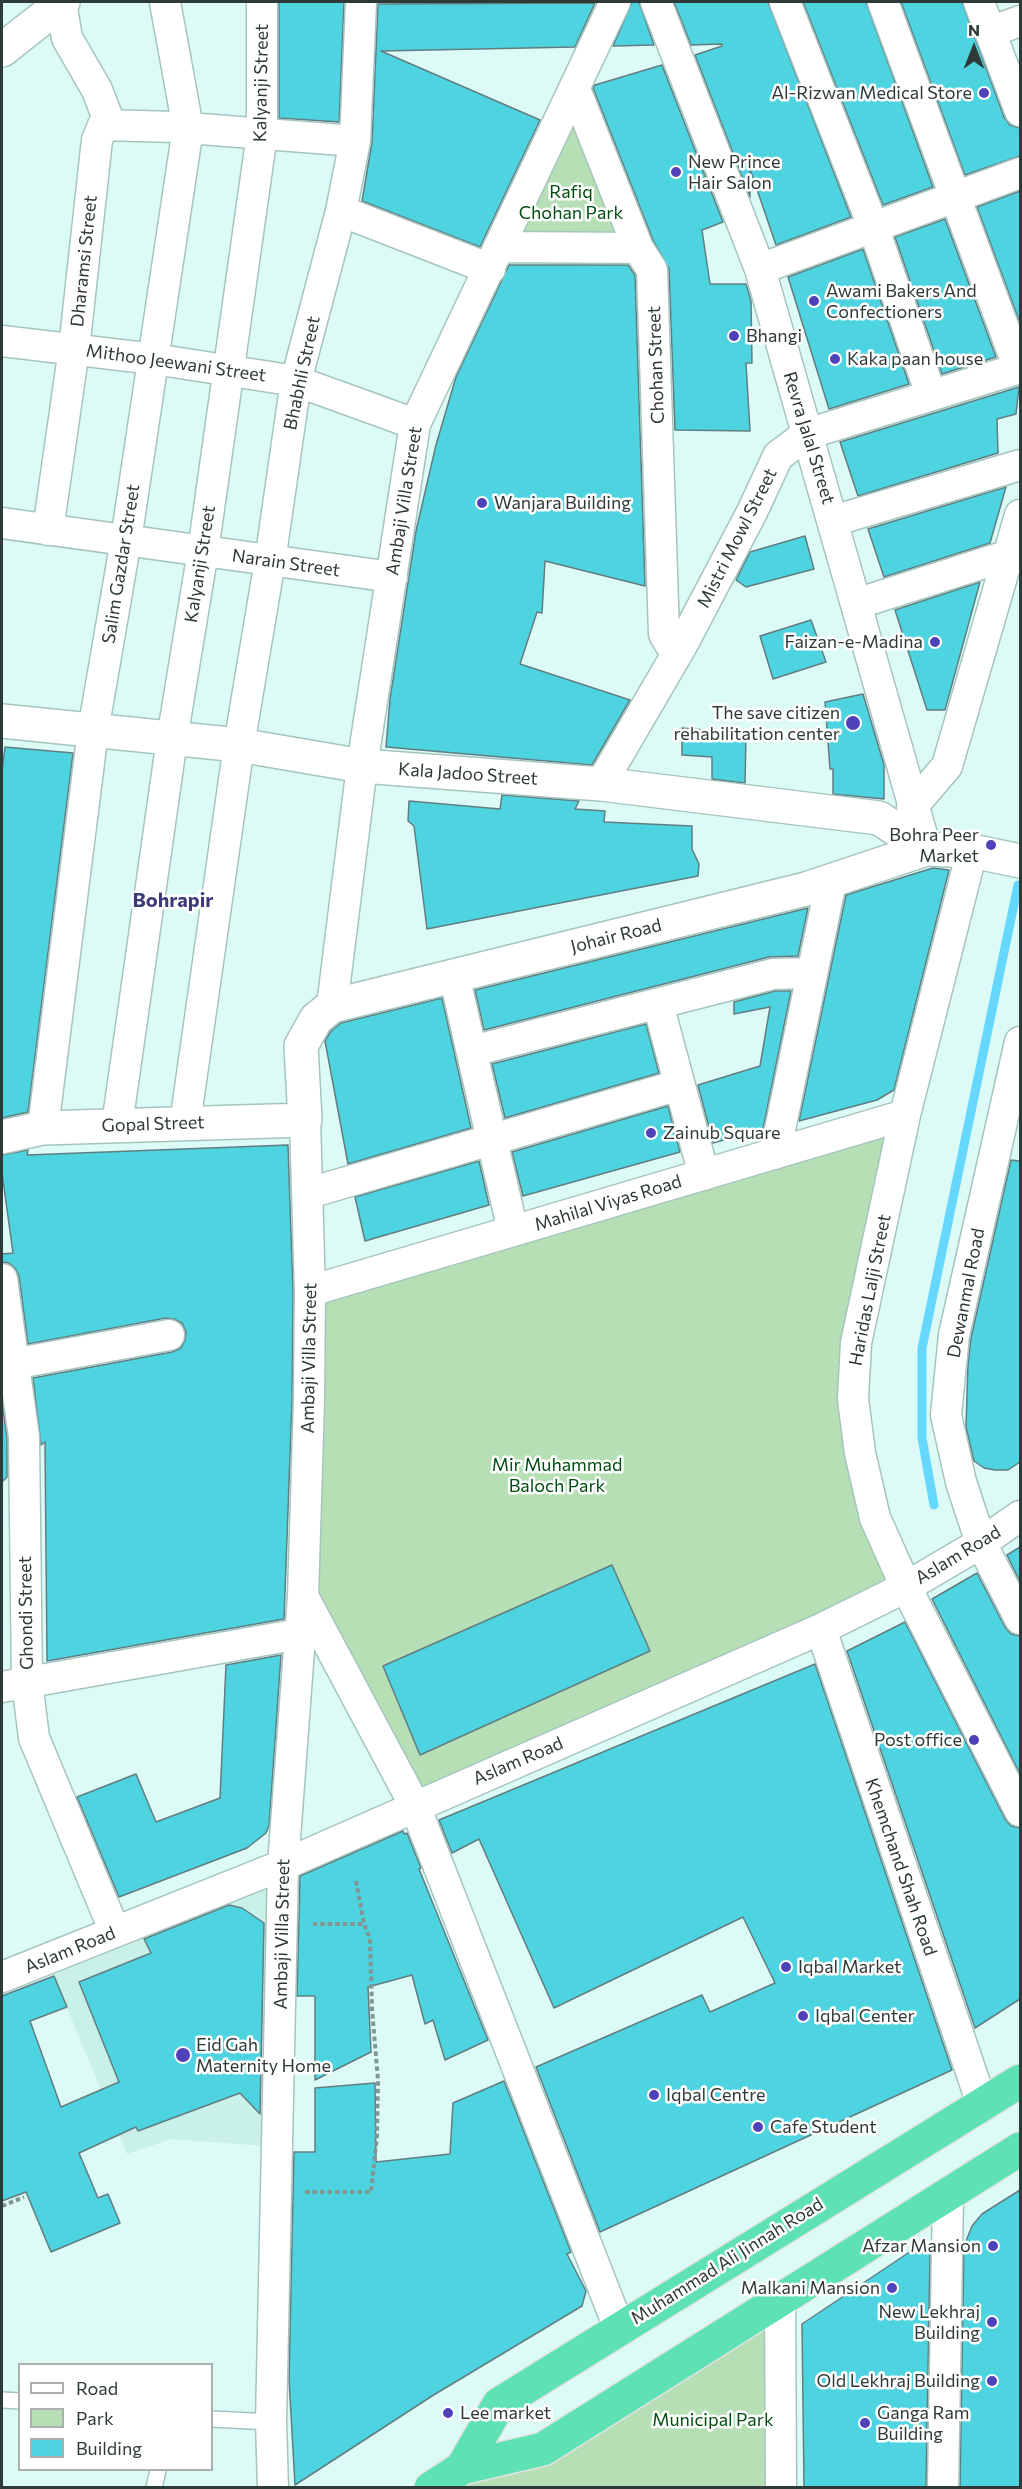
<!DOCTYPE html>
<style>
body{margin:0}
#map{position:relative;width:1022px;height:2489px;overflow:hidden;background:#dcfbf6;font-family:Commissioner,sans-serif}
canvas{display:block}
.frame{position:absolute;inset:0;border:3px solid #2e3a38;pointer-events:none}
.legend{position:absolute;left:18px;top:2363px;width:195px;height:108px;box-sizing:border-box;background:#fff;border:2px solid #abb0af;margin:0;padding:8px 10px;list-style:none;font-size:18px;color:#2e3a38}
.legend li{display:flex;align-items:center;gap:12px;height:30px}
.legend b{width:30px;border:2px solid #abb0af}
.north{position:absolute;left:944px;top:18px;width:60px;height:60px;-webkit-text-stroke:4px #fff;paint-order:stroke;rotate:0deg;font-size:16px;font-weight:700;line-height:24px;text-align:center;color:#2e3a38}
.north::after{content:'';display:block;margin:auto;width:21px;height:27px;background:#2e3a38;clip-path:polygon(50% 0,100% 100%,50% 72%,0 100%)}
</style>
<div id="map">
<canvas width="1022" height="2489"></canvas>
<div class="frame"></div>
<ul class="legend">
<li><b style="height:8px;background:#fff"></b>Road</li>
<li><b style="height:16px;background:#b6dfb6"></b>Park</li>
<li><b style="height:16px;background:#4dd4e0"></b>Building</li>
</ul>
<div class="north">N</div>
</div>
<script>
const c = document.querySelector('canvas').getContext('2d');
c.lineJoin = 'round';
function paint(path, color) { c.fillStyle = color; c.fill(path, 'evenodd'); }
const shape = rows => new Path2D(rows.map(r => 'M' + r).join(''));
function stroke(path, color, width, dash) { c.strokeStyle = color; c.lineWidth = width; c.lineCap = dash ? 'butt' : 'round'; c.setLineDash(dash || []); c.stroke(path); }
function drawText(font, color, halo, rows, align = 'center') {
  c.font = font + ' Commissioner,sans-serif'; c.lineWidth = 5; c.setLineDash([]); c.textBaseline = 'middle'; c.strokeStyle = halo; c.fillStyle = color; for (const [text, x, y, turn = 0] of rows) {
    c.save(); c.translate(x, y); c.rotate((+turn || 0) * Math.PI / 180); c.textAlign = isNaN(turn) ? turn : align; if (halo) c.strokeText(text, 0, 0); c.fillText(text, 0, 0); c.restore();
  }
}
paint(shape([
 [283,1865,277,2147,172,2139,127,2154,47,1959]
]), '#c9f1ea');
paint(shape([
 [575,89,638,248,501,247],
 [905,1115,853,1399,906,1587,415,1806,303,1596,310,1291],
 [780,2298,781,2487,454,2488,543,2449]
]), '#b6dfb6');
stroke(shape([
 [934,1505,922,1438,922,1348,1018,885]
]), '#66d7fe', 9);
const building = shape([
 [279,2,344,2,339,122,279,118,279,2],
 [632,2,639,2,654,45,613,46,632,2],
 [674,2,768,2,851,217,776,245,750,169,750,197,695,55,722,46,722,44,691,45,674,2],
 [803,2,866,2,933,187,883,205,803,2],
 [901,2,962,2,1004,117,1010,125,1020,128,1020,156,965,175,901,2],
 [595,3,575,47,381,51,540,120,480,247,362,201,372,142,378,4,595,3],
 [662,65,723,222,702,230,710,284,746,284,751,301,752,363,746,363,750,431,675,430,669,269,653,240,593,88,595,85,662,65],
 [1020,191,1020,323,977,207,1020,191],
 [945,219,996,357,942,374,895,237,945,219],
 [863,249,909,384,829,409,788,277,863,249],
 [509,265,628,265,635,275,645,586,545,561,542,613,537,612,520,664,630,700,592,765,386,747,390,699,416,531,436,445,456,377,509,265],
 [1019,387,1016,414,997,419,998,453,858,496,840,442,1019,387],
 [1006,487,990,543,884,577,868,529,1006,487],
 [805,536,814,569,746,587,736,580,750,552,805,536],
 [980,582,945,710,927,710,895,610,980,582],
 [811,620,826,662,773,679,760,636,811,620],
 [863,694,884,765,884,799,833,794,833,769,830,769,825,702,863,694],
 [682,728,746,734,745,783,712,779,712,757,682,755,682,728],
 [5,747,73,753,28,1112,2,1118,2,771,5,747],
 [502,795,579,801,575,809,605,811,604,822,692,826,692,849,699,864,698,876,427,929,414,826,408,821,409,801,500,809,502,795],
 [933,868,949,870,894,1090,877,1100,799,1121,846,895,933,868],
 [808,908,798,956,769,957,484,1030,475,990,808,908],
 [775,991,791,991,763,1129,713,1143,698,1085,760,1066,770,1007,734,1014,734,1002,775,991],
 [442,998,471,1128,348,1164,325,1041,331,1031,341,1023,442,998],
 [646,1024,659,1073,505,1118,492,1064,646,1024],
 [668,1106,680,1152,523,1196,512,1152,668,1106],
 [288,1145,293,1291,292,1401,284,1619,47,1661,45,1442,41,1445,33,1378,172,1352,181,1348,185,1340,186,1332,182,1323,174,1319,166,1318,28,1344,19,1276,15,1268,9,1263,2,1262,2,1254,13,1253,2,1173,2,1155,28,1150,27,1155,288,1145],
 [1011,1160,1020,1161,1020,1462,1008,1470,995,1470,984,1468,974,1461,966,1427,968,1364,971,1338,1011,1160],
 [479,1161,489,1205,365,1241,355,1197,479,1161],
 [2,1400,7,1438,7,1477,2,1482,2,1400],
 [1020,1547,1020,1582,1007,1555,1020,1547],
 [612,1565,650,1651,420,1755,383,1666,612,1565],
 [977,1573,1005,1627,1011,1634,1020,1636,1020,1774,932,1599,977,1573],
 [905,1622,1005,1819,1011,1826,1020,1828,1020,1999,975,2028,847,1651,905,1622],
 [281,1655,269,1826,266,1833,247,1848,119,1897,77,1797,136,1774,156,1822,220,1798,226,1665,281,1655],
 [815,1664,952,2070,600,2232,536,2067,702,1995,710,2012,775,1983,743,1917,554,2008,479,1839,452,1853,439,1820,815,1664],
 [403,1831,404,1834,407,1833,421,1868,419,1869,488,2040,445,2060,433,2020,425,2024,412,1975,368,1987,371,2052,315,2080,315,1996,297,1996,300,1876,403,1831],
 [229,1905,242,1908,264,1923,260,2114,240,2093,138,2131,136,2127,79,2153,98,2198,108,2194,120,2223,51,2252,26,2192,2,2201,2,1996,54,1976,67,2007,30,2021,61,2107,119,2082,79,1982,151,1953,144,1939,229,1905],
 [504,2081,571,2252,567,2254,586,2291,582,2306,432,2396,295,2485,289,2379,294,2152,315,2152,315,2088,375,2083,376,2162,450,2154,453,2103,504,2081],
 [1020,2190,1020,2487,960,2487,964,2246,972,2226,982,2214,1020,2190],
 [920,2245,930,2253,926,2487,804,2487,802,2324,920,2245]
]);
paint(building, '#4dd4e0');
stroke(building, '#617d80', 1.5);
const service = shape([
 [2,2400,20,2401],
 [212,2419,271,2422],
 [154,2488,158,2470]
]);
const minor = shape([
 [656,2,760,269,926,849],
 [785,2,873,226,931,395],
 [883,2,1019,369],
 [979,2,1020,111],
 [990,32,1020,21],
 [575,89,638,248,652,270,664,634,670,644,681,647],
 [103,125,175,127,355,141],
 [341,211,490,269],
 [501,247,638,248],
 [760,269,1020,173],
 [2,341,154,359,296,381,415,424],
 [833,521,1020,465],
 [2,523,392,577],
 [48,530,74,349,97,140,107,116,97,90,67,38,61,2],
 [856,604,1009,555],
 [601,784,681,647,752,512,778,456,807,434,1020,368],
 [912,807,947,766,1020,515],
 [972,851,905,1115,856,1343,853,1399,860,1453,875,1518,906,1587,1020,1811],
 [454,975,513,1231],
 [658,1004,704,1175],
 [332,1006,362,766,415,424,615,2],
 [1020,1042,954,1335,946,1415,961,1482,981,1543,1020,1619],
 [472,1051,773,974,812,973],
 [185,1123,239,745,270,561,296,381,341,211,355,141,361,2],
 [117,1125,172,739,203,551,262,134,262,2],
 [43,1128,93,731,126,540,188,128,165,2],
 [775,1154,831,882],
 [309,1193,679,1085],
 [2,1279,24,1437,27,1682,34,1738,115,1932],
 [310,1291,905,1115],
 [13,1364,169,1335],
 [303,1596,415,1806,619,2328],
 [821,1629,982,2104],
 [2,1687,299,1634],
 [2,1977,283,1865,821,1629,906,1587,981,1543,1020,1516],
 [780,2298,781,2488],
 [273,2488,271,2422,283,1865,303,1596,309,1401,310,1291,305,1120],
 [943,2488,948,2195]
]);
const tertiary = shape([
 [2,50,63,2],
 [2,721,239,745,362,766,601,784,879,818,926,849],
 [2,1137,43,1128,305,1120,301,1046,316,1019,332,1006,806,889,926,849,972,851,1020,861]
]);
const trunk = shape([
 [462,2468,499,2404,1020,2081],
 [431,2488,462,2468,543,2449,1020,2149]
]);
stroke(service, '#a6c4bf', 18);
stroke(minor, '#a6c4bf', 33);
stroke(tertiary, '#a6c4bf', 36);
stroke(trunk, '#e2e3e3', 36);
stroke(shape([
 [356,1881,364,1924],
 [305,2192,371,2192,377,2136,378,2080,372,2009,370,1939,364,1924,313,1924],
 [2,2206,24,2197]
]), '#819693', 4, [4.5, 3]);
stroke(service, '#fff', 15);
stroke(minor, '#fff', 30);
stroke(tertiary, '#fff', 33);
stroke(trunk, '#5ee2b4', 33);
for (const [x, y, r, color] of [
 [984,93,6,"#4f41b9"],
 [676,172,6,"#4f41b9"],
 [814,301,6,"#4f41b9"],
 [734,336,6,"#4f41b9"],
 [835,359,6,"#4f41b9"],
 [482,503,6,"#4f41b9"],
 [935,642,6,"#4f41b9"],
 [853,723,8,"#4f41b9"],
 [991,845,6,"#4f41b9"],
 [651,1133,6,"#4f41b9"],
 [974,1740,6,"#4f41b9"],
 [786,1967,6,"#4f41b9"],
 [803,2016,6,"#4f41b9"],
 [183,2055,8,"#4f41b9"],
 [654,2095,6,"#4f41b9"],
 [758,2127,6,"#4f41b9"],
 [993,2246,6,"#4f41b9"],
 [892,2288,6,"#4f41b9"],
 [992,2322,6,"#4f41b9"],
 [992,2381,6,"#4f41b9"],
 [448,2413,6,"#4f41b9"],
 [865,2423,6,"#4f41b9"]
]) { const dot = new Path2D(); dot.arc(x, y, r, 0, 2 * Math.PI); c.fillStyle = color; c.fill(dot); stroke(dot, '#fff', 2); }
drawText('18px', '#2e3a38', '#fff', [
 ["Kalyanji Street",261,83,-89],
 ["Dharamsi Street",84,261,-84],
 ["Mithoo Jeewani Street",176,363,8],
 ["Chohan Street",656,365,-92],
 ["Bhabhli Street",302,373,-78],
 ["Revra Jalal Street",809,438,73],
 ["Ambaji Villa Street",404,501,-81],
 ["Mistri Mowl Street",737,538,-63],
 ["Narain Street",286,563,8],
 ["Salim Gazdar Street",121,564,-81],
 ["Kalyanji Street",200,564,-81],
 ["Kala Jadoo Street",468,774,4],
 ["Johair Road",616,936,-14],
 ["Gopal Street",153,1124,-2],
 ["Mahilal Viyas Road",608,1203,-17],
 ["Haridas Lalji Street",870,1290,-79],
 ["Dewanmal Road",966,1293,-79],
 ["Ambaji Villa Street",309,1358,-89],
 ["Aslam Road",958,1555,-31],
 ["Ghondi Street",26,1613,-91],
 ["Aslam Road",518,1761,-23],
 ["Khemchand Shah Road",901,1867,71],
 ["Ambaji Villa Street",282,1934,-89],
 ["Aslam Road",70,1950,-22],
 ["Muhammad Ali Jinnah Road",727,2261,-32]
]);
drawText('18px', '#2e3a38', '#fff', [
 ["Al-Rizwan Medical Store",972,93,"right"],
 ["New Prince",688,162],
 ["Hair Salon",688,183],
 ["Awami Bakers And",826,291],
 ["Confectioners",826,312],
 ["Bhangi",746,336],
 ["Kaka paan house",847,359],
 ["Wanjara Building",494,503],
 ["Faizan-e-Madina",923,642,"right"],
 ["The save citizen",840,713,"right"],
 ["rehabilitation center",840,734,"right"],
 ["Bohra Peer",979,835,"right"],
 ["Market",979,856,"right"],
 ["Zainub Square",663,1133],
 ["Post office",962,1740,"right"],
 ["Iqbal Market",798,1967],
 ["Iqbal Center",815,2016],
 ["Eid Gah",196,2045],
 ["Maternity Home",196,2066],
 ["Iqbal Centre",666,2095],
 ["Cafe Student",770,2127],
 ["Afzar Mansion",981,2246,"right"],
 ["Malkani Mansion",880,2288,"right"],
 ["New Lekhraj",980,2312,"right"],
 ["Building",980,2333,"right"],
 ["Old Lekhraj Building",980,2381,"right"],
 ["Lee market",460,2413],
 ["Ganga Ram",877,2413],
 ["Building",877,2434]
], 'left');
drawText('18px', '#014f10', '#fff', [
 ["Rafiq",571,192],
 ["Chohan Park",571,213],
 ["Mir Muhammad",557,1465],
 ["Baloch Park",557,1486],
 ["Municipal Park",713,2420]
]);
drawText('bold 20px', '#3d3b77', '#fff', [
 ["Bohrapir",173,900]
]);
</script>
